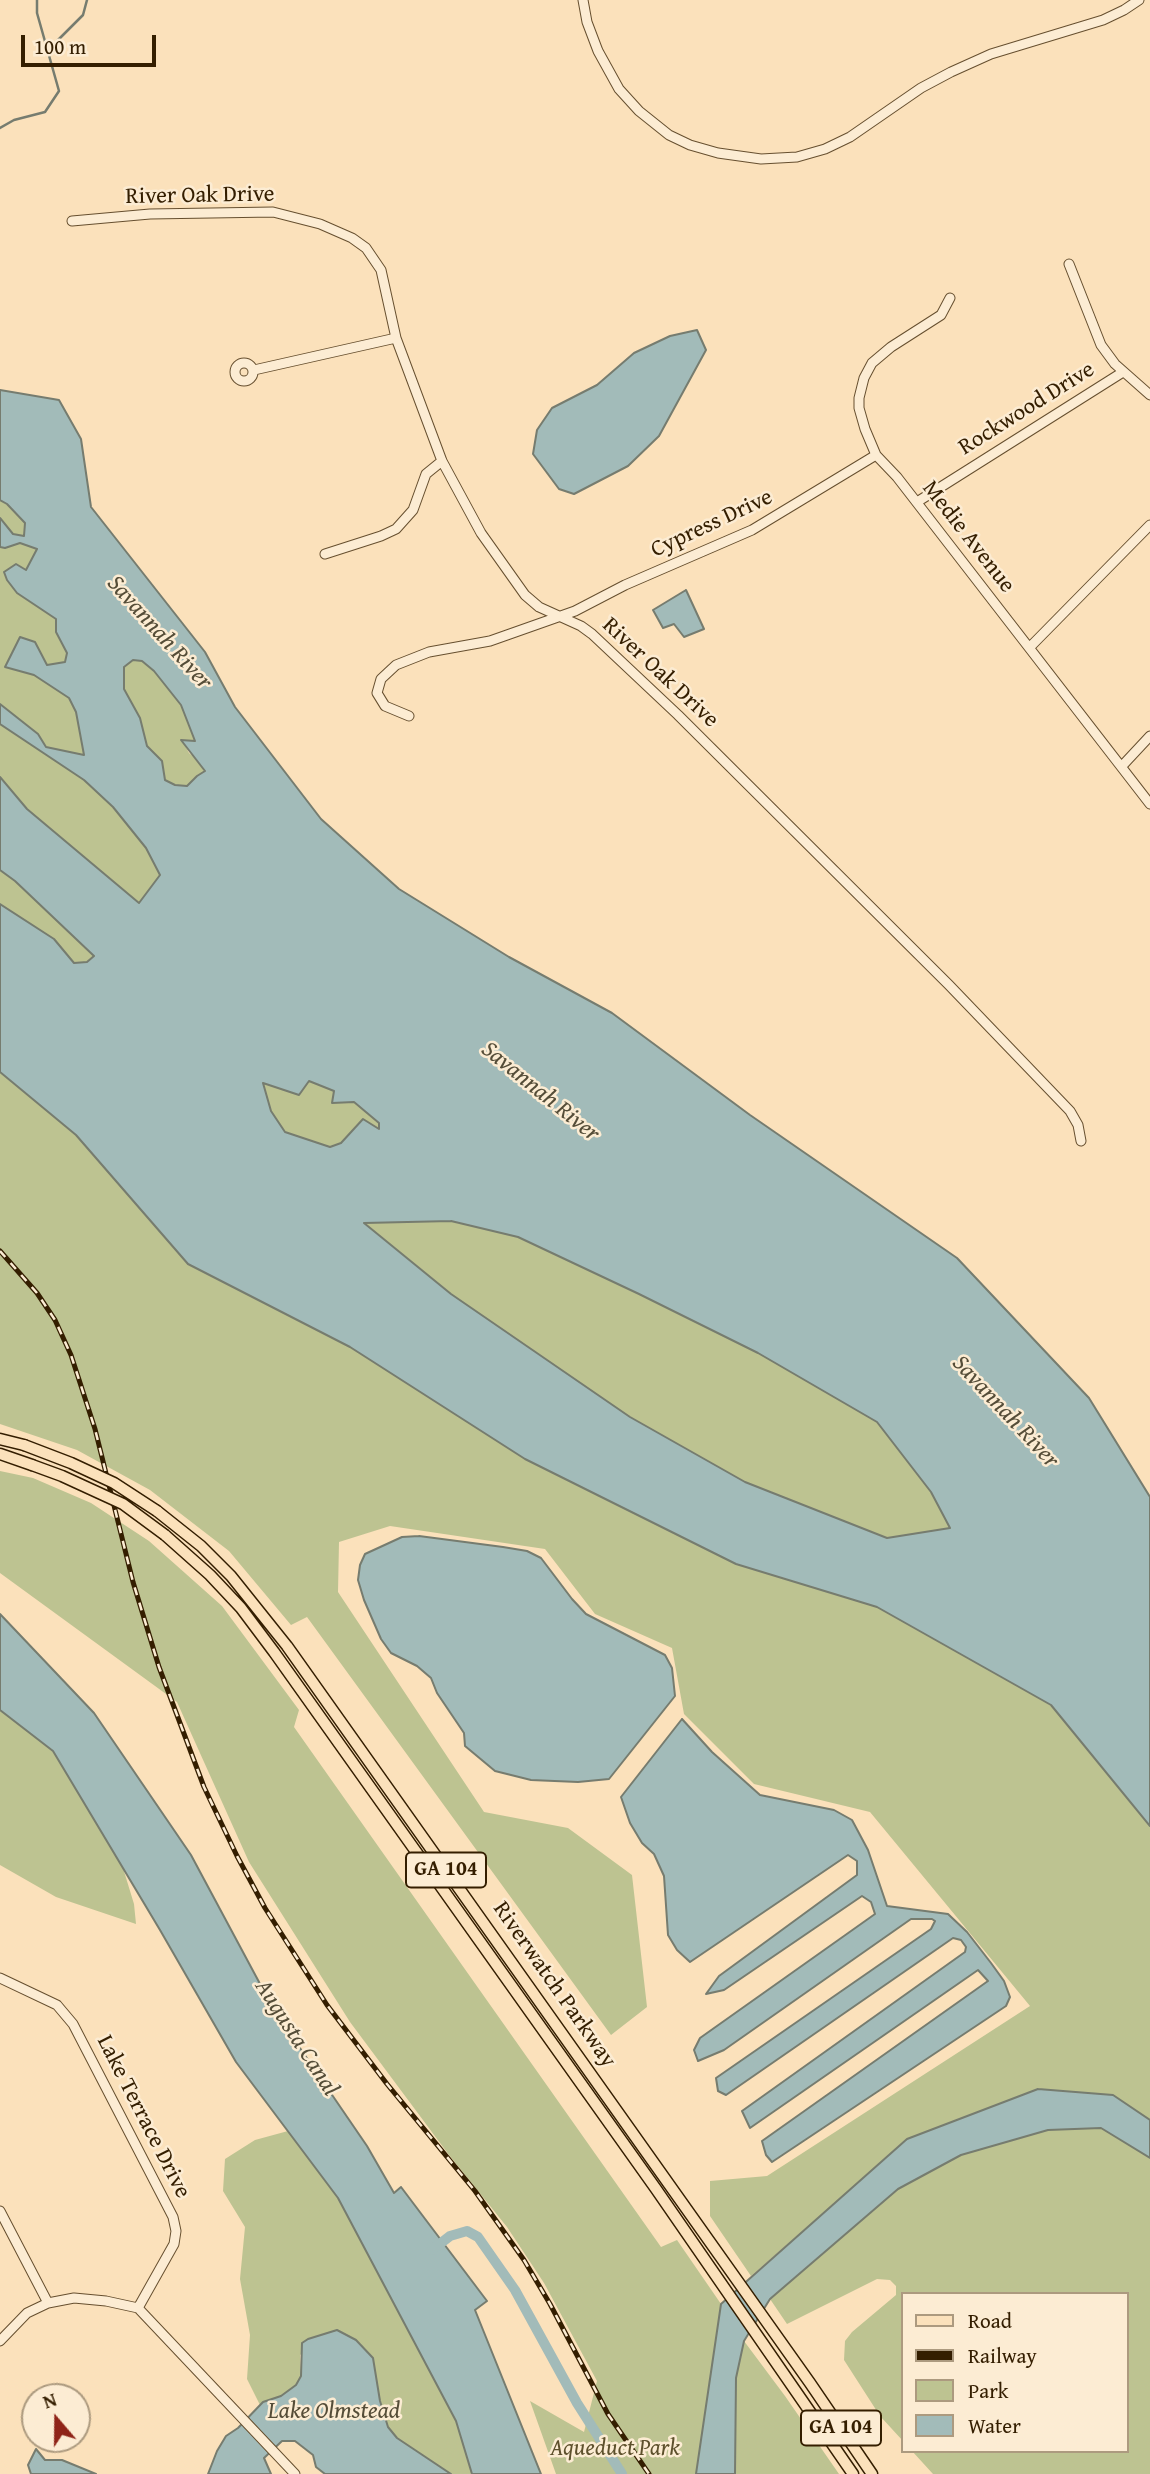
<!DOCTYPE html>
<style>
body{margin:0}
#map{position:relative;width:1150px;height:2474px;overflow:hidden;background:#fbe1bb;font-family:"Gentium Book Plus",serif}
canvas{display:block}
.legend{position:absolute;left:901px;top:2292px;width:228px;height:161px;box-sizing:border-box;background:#fcecd3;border:2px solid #ac9a7f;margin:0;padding:9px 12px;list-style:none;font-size:21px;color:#341e00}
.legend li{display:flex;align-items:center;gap:14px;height:35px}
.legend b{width:35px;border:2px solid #ac9a7f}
.north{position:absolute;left:21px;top:2383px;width:70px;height:70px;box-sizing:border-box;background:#fcecd3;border:2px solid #ac9a7f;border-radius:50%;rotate:340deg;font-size:19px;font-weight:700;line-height:28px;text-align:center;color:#341e00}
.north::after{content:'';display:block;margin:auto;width:24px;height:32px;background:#8f2418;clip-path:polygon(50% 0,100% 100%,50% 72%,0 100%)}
.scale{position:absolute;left:21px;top:35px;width:135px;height:32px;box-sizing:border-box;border:4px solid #341e00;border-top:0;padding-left:9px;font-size:21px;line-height:24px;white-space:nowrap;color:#341e00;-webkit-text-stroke:5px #fcecd3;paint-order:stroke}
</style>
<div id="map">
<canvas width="1150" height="2474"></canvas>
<ul class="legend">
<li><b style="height:9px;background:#fbe1bb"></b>Road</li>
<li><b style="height:9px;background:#341e00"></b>Railway</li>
<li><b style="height:19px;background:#bdc391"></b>Park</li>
<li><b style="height:19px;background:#a2bbb9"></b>Water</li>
</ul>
<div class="north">N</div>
<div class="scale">100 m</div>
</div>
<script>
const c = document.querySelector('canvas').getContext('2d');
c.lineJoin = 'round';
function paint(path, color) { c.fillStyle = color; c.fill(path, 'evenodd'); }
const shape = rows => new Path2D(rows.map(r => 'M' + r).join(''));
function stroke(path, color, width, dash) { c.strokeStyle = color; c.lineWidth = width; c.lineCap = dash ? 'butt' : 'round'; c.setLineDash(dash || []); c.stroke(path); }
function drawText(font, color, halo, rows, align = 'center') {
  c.font = font + ' "Gentium Book Plus",serif'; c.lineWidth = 5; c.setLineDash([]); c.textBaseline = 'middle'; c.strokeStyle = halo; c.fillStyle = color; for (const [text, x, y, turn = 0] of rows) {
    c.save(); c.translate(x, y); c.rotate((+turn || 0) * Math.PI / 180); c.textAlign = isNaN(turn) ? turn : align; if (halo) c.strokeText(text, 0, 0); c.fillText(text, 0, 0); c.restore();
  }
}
paint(shape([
 [0,500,7,504,25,523,24,536,13,534,0,518],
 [19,543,37,549,17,593,56,619,56,632,67,653,65,662,47,665,35,642,19,643,6,667,34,675,69,698,76,712,84,755,46,747,38,734,0,704,0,547,5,548],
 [133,660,142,661,154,671,181,705,195,742,182,740,189,753,200,762,205,772,197,776,187,786,175,785,165,780,162,762,147,746,140,718,124,689,124,667],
 [0,724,84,780,113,807,146,848,160,875,139,903,27,809,0,777],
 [0,870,15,881,94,956,87,962,74,963,54,939,0,904],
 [0,1072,76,1135,188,1264,350,1347,525,1459,736,1564,877,1607,1051,1705,1150,1826,1150,2120,1113,2095,1038,2089,908,2139,751,2276,710,2216,710,2181,767,2176,1030,2006,870,1812,754,1784,684,1714,672,1648,595,1614,545,1549,390,1526,339,1542,338,1592,484,1812,568,1828,632,1875,647,2007,611,2035,307,1617,291,1625,229,1551,150,1490,77,1450,0,1424],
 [309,1080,334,1091,332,1102,354,1102,379,1123,379,1130,363,1119,341,1143,330,1147,285,1132,271,1111,263,1082,299,1095],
 [451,1221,518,1237,639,1294,758,1353,877,1422,931,1492,950,1528,887,1539,745,1482,630,1417,451,1294,363,1223],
 [0,1471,33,1478,91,1503,149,1541,222,1606,299,1710,294,1727,661,2247,677,2240,721,2304,696,2474,556,2474,530,2401,584,2432,597,2381,544,2283,507,2227,449,2155,350,2022,249,1862,177,1702,0,1573],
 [0,1710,53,1751,123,1868,134,1904,136,1924,56,1897,0,1865],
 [1101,2128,1150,2158,1150,2474,933,2474,912,2451,1127,2451,1127,2294,903,2294,903,2441,880,2416,844,2360,845,2341,852,2332,896,2295,896,2286,890,2280,877,2279,787,2324,770,2299,898,2189,961,2155,1048,2130],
 [288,2131,338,2198,370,2258,456,2421,472,2474,451,2474,397,2438,388,2427,380,2401,373,2358,337,2330,323,2335,300,2355,301,2376,296,2385,281,2396,260,2405,247,2379,250,2335,240,2279,245,2227,223,2191,225,2159,255,2140],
 [744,2341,785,2396,839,2474,735,2474,736,2378]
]), '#bdc391');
const water = shape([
 [697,330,706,350,659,436,628,466,574,494,559,489,533,454,537,430,552,408,597,385,634,353,670,336,697,330],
 [0,390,59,400,81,439,91,507,205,652,235,707,321,819,399,889,509,957,612,1013,750,1115,957,1258,1089,1398,1150,1497,1150,1826,1051,1705,877,1607,736,1564,525,1459,350,1347,188,1264,76,1135,0,1072,0,904,54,939,74,963,87,962,94,956,15,881,0,870,0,777,27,809,139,903,160,875,146,848,113,807,84,780,0,724,0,704,38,734,46,747,84,755,76,712,69,698,34,675,5,667,20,637,35,642,47,665,65,662,67,653,56,632,56,619,17,593,7,580,4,572,16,564,26,570,37,549,20,543,5,548,0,547,0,518,13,534,24,536,25,523,7,504,0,500,0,390],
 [133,660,142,661,154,671,181,705,195,741,181,740,205,771,197,776,187,786,175,785,165,780,162,761,147,746,140,718,124,689,124,667,133,660],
 [309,1081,334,1091,332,1103,354,1102,379,1123,379,1129,363,1119,341,1143,330,1147,285,1132,271,1111,263,1083,299,1095,309,1081],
 [451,1221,518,1237,639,1294,758,1353,877,1422,931,1492,950,1528,887,1538,745,1482,630,1417,451,1294,364,1223,451,1221],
 [686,590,704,629,684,637,674,624,663,628,653,610,686,590],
 [419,1536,503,1547,527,1551,541,1558,572,1599,586,1614,665,1655,672,1668,675,1696,609,1779,578,1782,531,1780,495,1771,465,1746,464,1733,437,1693,431,1678,417,1666,391,1653,381,1639,364,1600,358,1580,360,1565,365,1554,402,1537,419,1536],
 [0,1614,94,1713,191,1855,274,2010,367,2146,394,2193,401,2187,487,2301,475,2310,541,2474,472,2474,456,2421,338,2198,236,2062,160,1930,53,1751,0,1710,0,1614],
 [682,1719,712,1752,760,1795,834,1810,852,1820,868,1850,887,1906,948,1914,967,1932,991,1963,1004,1981,1010,1997,1006,2006,772,2162,766,2155,762,2141,988,1981,978,1970,750,2128,742,2111,965,1952,966,1947,961,1940,953,1938,726,2095,718,2091,716,2078,931,1929,935,1921,932,1919,911,1919,724,2050,698,2061,694,2050,700,2038,875,1914,871,1902,862,1896,724,1990,706,1994,719,1976,857,1875,857,1861,848,1855,690,1962,677,1950,668,1935,664,1876,654,1854,642,1843,630,1823,621,1797,682,1719],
 [1038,2089,1113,2095,1150,2120,1150,2158,1101,2128,1048,2130,961,2155,898,2189,770,2299,744,2341,736,2378,735,2474,696,2474,721,2304,907,2139,1038,2089],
 [337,2330,356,2340,373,2358,380,2401,388,2427,397,2438,451,2474,325,2474,316,2467,313,2455,295,2441,282,2441,264,2458,271,2474,208,2474,217,2451,226,2436,238,2428,263,2402,281,2396,296,2385,301,2376,302,2343,308,2339,337,2330],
 [36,2449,45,2460,62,2460,96,2474,31,2474,28,2465,36,2449]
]);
paint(water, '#a2bbb9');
stroke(water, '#767c6f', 2);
stroke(shape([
 [48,50,83,15,87,0],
 [0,128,14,120,45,112,59,91,37,13,37,0]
]), '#767c6f', 2.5);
stroke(shape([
 [432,2250,450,2236,467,2231,478,2237,515,2290,577,2403,622,2474]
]), '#a2bbb9', 10);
const minor = shape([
 [583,0,587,22,598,51,619,89,639,111,669,135,690,145,718,153,761,159,797,157,825,149,850,137,921,88,951,72,991,54,1103,20,1124,10,1139,0],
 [72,221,150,214,273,212,320,224,352,238,366,248,381,270,396,338,442,461,481,533,525,595,539,607,581,626,592,634,678,715,949,985,1070,1111,1078,1125,1081,1141],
 [1069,264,1101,345,1115,364,1150,395],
 [950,298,941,315,891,347,872,363,864,378,859,398,859,408,865,429,876,455,897,477,1150,804],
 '235 372a9 9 0 1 1 18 0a9 9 0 1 1-18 0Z',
 [254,370,396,338],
 [917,502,1123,372],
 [325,554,381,536,396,529,413,510,426,474,442,461],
 [1030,647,1150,525],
 [409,716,385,706,377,693,381,679,396,665,429,652,490,641,575,611,625,585,752,530,876,455],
 [1122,766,1150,736],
 [0,1978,57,2005,73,2024,173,2217,176,2231,174,2244,138,2308],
 [0,2211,48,2303],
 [0,2341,27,2313,48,2303,74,2298,106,2301,138,2308,295,2474]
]);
const major = shape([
 [0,1439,24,1445],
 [0,1454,32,1465],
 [157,1511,201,1546,231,1576,287,1646,810,2383,872,2474],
 [165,1535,210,1575,241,1608,274,1652,656,2189,853,2474]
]);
stroke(minor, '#664f2f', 11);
stroke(major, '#341e00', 13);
stroke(minor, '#fcecd3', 9);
stroke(major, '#fbe1bb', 10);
const rail = shape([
 [0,1251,37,1293,55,1320,71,1355,95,1429,133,1582,159,1667,204,1787,237,1856,265,1908,327,2005,387,2084,475,2191,524,2260,550,2304,608,2414,649,2474]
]);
stroke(rail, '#341e00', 5);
stroke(rail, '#fcecd3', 2.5, [8]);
const majorBridge = shape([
 [24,1445,71,1463,114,1483,157,1511],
 [32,1465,62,1476,123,1504,165,1535]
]);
stroke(majorBridge, '#341e00', 13, []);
stroke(majorBridge, '#fbe1bb', 10);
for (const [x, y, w] of [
 [446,1870,80],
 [841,2428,80]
]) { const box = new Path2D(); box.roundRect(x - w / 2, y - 17.5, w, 35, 5); c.fillStyle = '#fcecd3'; c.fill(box); stroke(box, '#341e00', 2); }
drawText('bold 21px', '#341e00', null, [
 ["GA 104",446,1870],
 ["GA 104",841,2428]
]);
drawText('23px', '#341e00', '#fcecd3', [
 ["River Oak Drive",200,196,-1],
 ["Rockwood Drive",1027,409,-32],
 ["Cypress Drive",712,524,-25],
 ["Medie Avenue",968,537,52],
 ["River Oak Drive",660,673,43],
 ["Riverwatch Parkway",554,1985,55],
 ["Lake Terrace Drive",143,2117,63]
]);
drawText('italic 23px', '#5d502c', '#fcecd3', [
 ["Aqueduct Park",615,2449]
]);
drawText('italic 24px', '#554d38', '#fcecd3', [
 ["Savannah River",159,633,48],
 ["Savannah River",540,1092,39],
 ["Savannah River",1005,1412,47],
 ["Augusta Canal",296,2038,57],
 ["Lake Olmstead",334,2412]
]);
</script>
